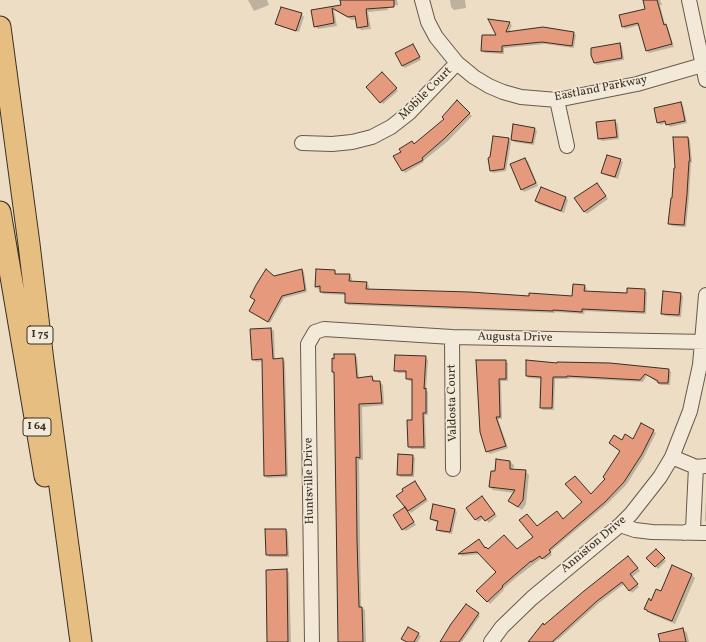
<!DOCTYPE html>
<style>
body{margin:0}
canvas{display:block;background:#edddc4}
</style>
<canvas width="706" height="642"></canvas>
<script>
const c = document.querySelector('canvas').getContext('2d');
c.lineJoin = 'round';
function paint(path, color) { c.fillStyle = color; c.fill(path, 'evenodd'); }
const shape = rows => new Path2D(rows.map(r => 'M' + r).join(''));
function stroke(path, color, width, dash) { c.strokeStyle = color; c.lineWidth = width; c.lineCap = dash ? 'butt' : 'round'; c.setLineDash(dash || []); c.stroke(path); }
function drawText(font, color, halo, rows, align = 'center') {
  c.font = font + ' Vollkorn,serif'; c.lineWidth = 3; c.setLineDash([]); c.textBaseline = 'middle'; c.strokeStyle = halo; c.fillStyle = color; for (const [text, x, y, turn = 0] of rows) {
    c.save(); c.translate(x, y); c.rotate((+turn || 0) * Math.PI / 180); c.textAlign = isNaN(turn) ? turn : align; if (halo) c.strokeText(text, 0, 0); c.fillText(text, 0, 0); c.restore();
  }
}
paint(shape([
 [248,0,267,0,269,5,254,11],
 [341,0,397,0,398,5,388,6,388,10,368,12,371,29,361,30,358,27,357,19,352,20,334,10,337,26,318,29,315,26,312,10,342,5],
 [450,0,465,0,466,8,454,10,451,7],
 [644,0,660,0,662,5,660,5,665,25,668,28,674,47,649,53,647,50,640,25,625,29,623,26,646,10],
 [301,14,304,17,299,32,279,26,277,24],
 [490,20,510,23,508,23,503,36,505,37,510,24,512,25,509,32,573,33,576,35,574,48,545,44,504,48,504,54,485,53,482,51,497,36],
 [619,44,622,46,624,60,597,65,595,63,592,55],
 [413,45,421,60,405,68,402,66],
 [382,73,398,91,383,104,367,87],
 [457,102,472,116,448,141,423,161,424,162,405,173,395,157,415,145,446,119],
 [681,103,683,105,687,123,670,127,667,123,660,125,658,122],
 [615,121,618,124,619,139,602,141,599,138],
 [534,129,537,131,534,145,514,142,512,139],
 [688,138,690,140,692,163,691,163,689,197,686,227,672,226,669,223,673,199],
 [508,139,511,142,506,171,493,173,491,171],
 [525,159,528,161,538,186,524,192,522,189],
 [620,160,623,162,618,179,605,175,603,173],
 [599,186,608,199,587,214,584,211],
 [541,188,566,198,568,200,564,213,538,204,536,201],
 [302,270,304,272,307,292,284,298,270,323,251,311,256,301,251,297,273,277],
 [317,270,334,271,337,275,350,275,352,278,352,282,366,283,369,286,369,290,530,297,573,297,584,286,587,288,586,292,628,294,644,290,647,292,646,314,585,311,584,314,555,312,555,313,348,305,346,303,346,295,323,294,321,291,321,289,318,289,316,287],
 [680,294,683,296,681,317,665,316,662,313],
 [271,329,274,331,275,360,283,359,285,362,288,477,267,478,265,475,263,361,256,362,253,359,251,330],
 [354,355,357,357,359,379,372,377,375,382,380,382,383,385,384,405,362,407,363,460,359,460,360,544,361,607,365,610,366,642,339,642,335,373,333,372],
 [425,357,428,360,426,390,428,392,428,415,425,415,426,449,411,449,409,447,413,421,413,381,409,381,407,378,407,373,398,373,395,370],
 [477,361,505,361,508,363,508,381,501,381,502,419,498,419,508,448,490,454,487,451],
 [669,370,671,372,670,385,661,385,647,375,643,382,570,378,569,379,555,379,554,410,543,410,541,407,542,379,529,378,527,376],
 [641,425,656,433,644,457,626,485,607,504,550,552,552,555,545,560,542,558,517,577,503,589,504,590,490,604,478,591,497,572,480,554,462,556,460,554,479,540,488,550,517,551,534,537,537,528,563,520,607,479,621,451,610,443,634,441],
 [413,456,415,458,414,477,400,477,398,474],
 [510,462,514,465,513,470,525,471,529,475,526,504,522,510,513,504,515,493,493,490,490,487,495,472],
 [417,485,428,501,411,513,397,496],
 [706,493,706,522,705,521],
 [484,499,497,516,489,523,484,518,478,522,467,508],
 [455,510,457,512,452,534,440,532,437,529,439,523,433,521,431,519],
 [407,511,416,525,406,531,403,529],
 [266,530,286,530,288,532,289,557,269,557,267,554],
 [656,550,666,561,658,569,648,558],
 [631,559,640,571,632,577,639,587,632,593,624,584,599,603,558,640,558,639,555,642,529,642,544,627],
 [287,570,289,573,291,642,268,642],
 [692,575,695,578,675,624,651,614,646,608,662,592],
 [478,614,480,616,462,642,442,642],
 [683,629,687,633,689,642,661,642],
 [418,634,421,636,418,642,407,642,403,639]
]), '#0003');
const building = shape([
 [340,0,394,0,394,7,366,9,368,26,357,28,355,16,348,17,332,8,334,23,314,27,311,10,341,5,340,0],
 [643,0,657,0,664,25,666,24,672,44,646,51,638,23,622,27,619,15,645,9,643,0],
 [281,7,302,13,296,31,275,24,281,7],
 [488,19,510,22,506,32,543,27,574,32,572,46,542,42,502,46,502,52,481,51,482,35,496,35,488,19],
 [620,43,622,58,594,63,591,55,591,48,620,43],
 [413,44,420,57,402,66,395,53,413,44],
 [382,72,397,88,380,103,366,87,382,72],
 [457,100,470,113,445,138,422,158,423,160,402,171,393,156,401,152,399,149,412,141,414,144,444,119,442,117,457,100],
 [681,102,685,121,666,125,665,121,657,123,654,108,681,102],
 [615,120,617,137,598,139,596,122,615,120],
 [513,124,535,128,532,143,511,140,513,124],
 [493,136,509,138,504,169,490,171,488,158,490,157,493,136],
 [673,137,688,137,690,161,689,161,687,194,684,225,668,224,671,198,672,198,674,168,675,168,673,137],
 [607,155,621,159,615,177,601,173,607,155],
 [525,158,536,183,521,190,510,164,525,158],
 [597,183,606,196,584,212,574,198,597,183],
 [541,187,566,197,561,211,535,201,541,187],
 [266,269,274,276,302,269,305,290,282,296,268,322,249,311,255,300,250,297,256,285,266,269],
 [316,269,335,270,335,274,350,274,349,281,367,282,366,289,470,292,529,296,529,293,572,296,573,284,585,285,584,291,627,293,627,288,645,289,644,312,582,309,582,312,553,310,553,311,345,303,345,293,320,292,320,286,315,287,316,269],
 [663,291,681,293,679,315,661,314,663,291],
 [271,328,273,359,283,358,286,475,264,476,262,359,252,360,250,329,271,328],
 [334,354,355,354,357,378,372,376,373,381,380,381,382,403,359,404,360,458,356,457,357,540,359,607,362,607,363,642,338,642,334,372,332,372,332,358,334,359,334,354],
 [395,355,426,356,424,389,426,388,426,413,423,413,424,447,408,447,407,420,412,420,412,379,406,379,406,371,394,371,395,355],
 [476,360,506,360,506,379,499,379,500,417,496,417,506,446,486,452,480,432,476,360],
 [526,360,557,363,557,362,610,363,669,369,668,383,658,383,658,381,645,374,640,380,567,376,567,377,553,377,552,408,540,408,541,377,526,376,526,360],
 [641,423,654,430,642,454,624,482,605,502,549,550,551,552,542,559,540,556,531,562,531,561,502,586,503,587,487,602,476,591,496,572,477,552,458,554,479,539,485,548,486,547,488,549,504,535,517,549,533,537,519,520,527,514,537,526,557,511,563,519,582,502,565,484,575,476,591,494,605,479,603,477,620,451,609,443,614,435,622,440,625,434,633,439,641,423],
 [398,454,413,455,412,475,397,475,398,454],
 [496,459,510,461,510,469,526,470,523,500,518,507,508,501,515,490,489,487,491,471,495,471,496,459],
 [415,481,426,499,408,511,396,496,403,491,402,489,415,481],
 [482,496,495,514,485,521,481,516,475,520,466,508,482,496],
 [433,504,455,509,450,532,436,530,438,521,430,519,433,504],
 [405,507,414,522,402,530,393,515,405,507],
 [265,529,286,529,287,555,266,555,265,529],
 [656,549,665,558,655,567,646,558,656,549],
 [628,556,638,568,630,574,638,584,629,591,622,582,597,601,552,642,528,642,543,623,544,625,584,591,628,556],
 [672,565,692,574,672,621,647,611,647,610,644,609,649,598,651,601,656,589,661,591,672,565],
 [287,569,288,642,267,642,266,570,287,569],
 [466,604,479,613,459,642,440,642,451,624,466,604],
 [408,627,419,633,414,642,407,642,401,639,408,627],
 [683,628,686,642,660,642,658,634,683,628]
]);
paint(building, '#e59a7e');
stroke(building, '#392f23', 1);
const minor = shape([
 [422,0,428,22,436,37,457,63,474,77,489,86,503,92,521,97,557,100,637,84,706,64],
 [689,0,706,80],
 [557,100,567,146],
 [302,143,332,144,352,142,372,137,391,127,409,113,457,63],
 [452,337,453,469],
 [672,457,696,467,706,466],
 [620,525,635,530,652,532,706,533],
 [684,533,693,529,696,467],
 [312,642,308,344,315,332,324,329,452,337,706,342],
 [491,642,502,627,532,598,620,525,631,514,660,477,672,457,690,411,700,365,706,295]
]);
const highway = shape([
 [0,27,29,244,43,361,81,642],
 [0,212,45,476]
]);
stroke(minor, '#665a4b', 16);
stroke(highway, '#392f23', 23);
stroke(minor, '#f3e9d9', 14);
stroke(highway, '#e6be82', 21);
for (const [x, y, w] of [
 [40,335,26],
 [37,427,28]
]) { const box = new Path2D(); box.roundRect(x - w / 2, y - 9, w, 18, 3); c.fillStyle = '#f3e9d9'; c.fill(box); stroke(box, '#392f23', 1); }
drawText('bold 11px', '#392f23', null, [
 ["I 75",40,335],
 ["I 64",37,427]
]);
drawText('12px', '#392f23', '#f3e9d9', [
 ["Eastland Parkway",601,89,-11],
 ["Mobile Court",426,94,-45],
 ["Augusta Drive",515,338,1],
 ["Valdosta Court",453,403,-91],
 ["Huntsville Drive",310,481,-91],
 ["Anniston Drive",594,545,-40]
]);
</script>
